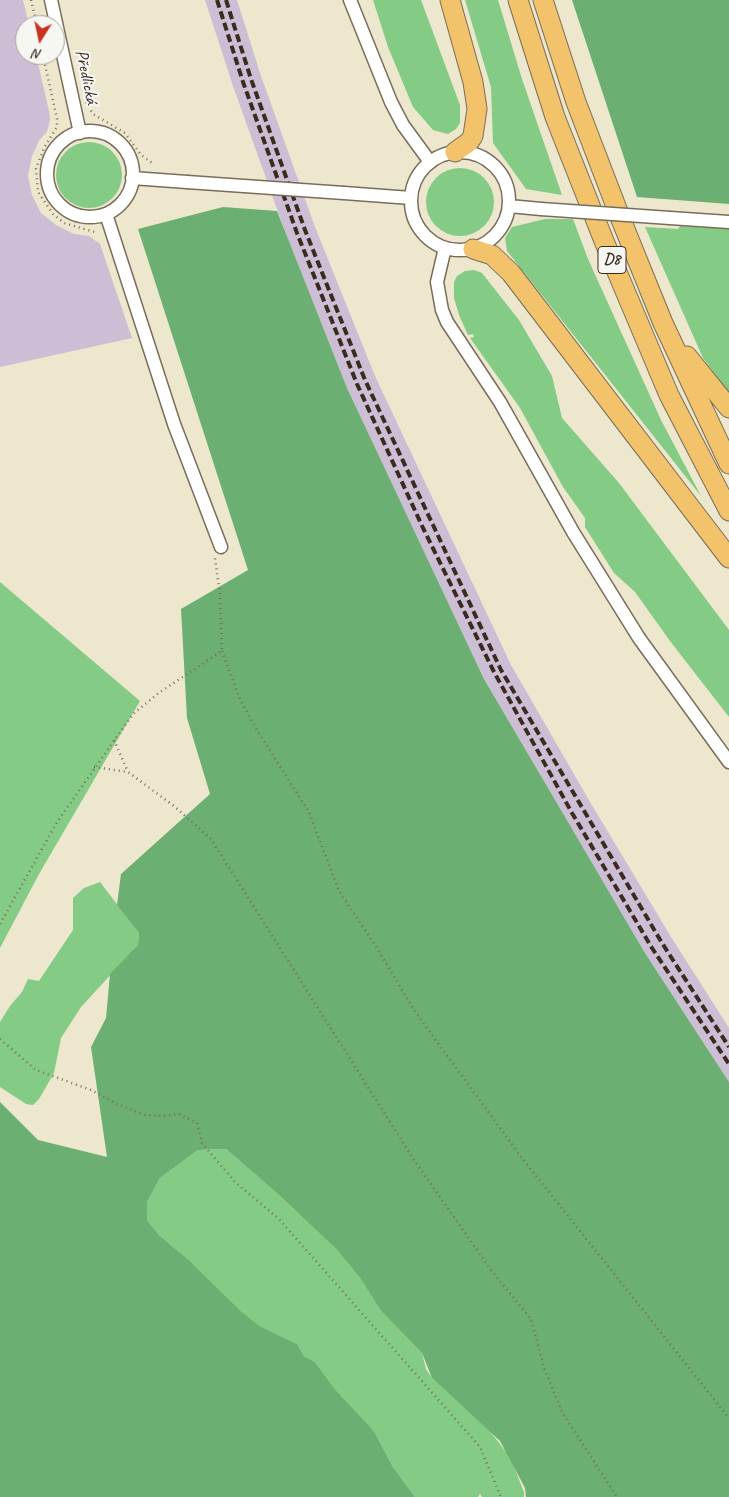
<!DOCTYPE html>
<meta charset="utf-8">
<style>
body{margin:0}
#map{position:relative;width:729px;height:1497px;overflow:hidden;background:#ece7cd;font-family:Caveat,sans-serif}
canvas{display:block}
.north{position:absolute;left:15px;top:15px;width:50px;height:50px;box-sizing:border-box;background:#f6f6f2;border:1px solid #aba49d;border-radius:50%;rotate:190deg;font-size:14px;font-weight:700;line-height:20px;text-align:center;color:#3b2a1e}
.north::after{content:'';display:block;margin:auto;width:18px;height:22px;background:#c8321e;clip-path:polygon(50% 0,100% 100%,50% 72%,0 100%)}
</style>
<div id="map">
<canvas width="729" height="1497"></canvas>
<div class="north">N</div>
</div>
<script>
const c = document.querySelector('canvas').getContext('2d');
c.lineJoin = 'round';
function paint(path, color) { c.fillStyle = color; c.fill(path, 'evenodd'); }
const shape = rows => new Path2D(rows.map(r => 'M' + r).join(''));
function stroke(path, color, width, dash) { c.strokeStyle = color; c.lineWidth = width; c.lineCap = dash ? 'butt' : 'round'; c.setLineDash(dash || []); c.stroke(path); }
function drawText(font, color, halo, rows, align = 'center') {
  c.font = font + ' Caveat,sans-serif'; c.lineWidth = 4.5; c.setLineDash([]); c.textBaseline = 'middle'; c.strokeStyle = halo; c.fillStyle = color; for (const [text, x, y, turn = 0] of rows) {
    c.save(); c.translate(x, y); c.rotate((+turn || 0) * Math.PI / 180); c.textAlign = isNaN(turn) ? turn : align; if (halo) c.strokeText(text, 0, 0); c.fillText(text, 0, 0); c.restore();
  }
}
paint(shape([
 [0,0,23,0,29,25,25,25,25,55,36,55,49,111,50,120,47,132,40,139,32,156,28,176,32,195,41,213,56,225,74,234,89,236,100,244,132,338,0,367],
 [205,0,237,0,261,76,315,227,375,376,511,665,590,802,671,937,729,1028,729,1082,645,953,484,679,347,388,287,237,233,86]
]), '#ccbed4');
paint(shape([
 [373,0,421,0,460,105,460,123,456,129,448,134,433,130,413,107,388,47],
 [465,0,498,0,522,79,562,195,526,189,493,143,491,87],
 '56 175a33 33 0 1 1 66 0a33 33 0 1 1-66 0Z',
 '426 202a34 34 0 1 1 68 0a34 34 0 1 1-68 0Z',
 [545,219,573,219,588,259,661,420,701,496,507,251,505,238,512,227],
 [680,226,729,229,729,393,703,358,645,227,678,229],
 [474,270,482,273,519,320,552,376,562,418,619,483,729,630,729,717,670,641,635,592,614,573,585,527,585,518,563,487,520,408,470,338,474,337,473,334,468,335,459,315,454,298,454,282,457,276,465,271],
 [0,582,140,701,39,874,0,948],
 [100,882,139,933,138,945,81,1007,61,1038,54,1073,39,1099,33,1105,26,1104,0,1087,0,1022,10,1006,22,992,28,979,39,981,73,930,73,898,84,888],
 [226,1149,279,1195,337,1250,360,1278,381,1311,422,1353,426,1369,432,1378,489,1430,510,1457,524,1492,524,1497,482,1497,480,1494,478,1497,415,1497,393,1467,374,1431,335,1389,315,1362,304,1356,297,1344,260,1326,242,1312,190,1261,159,1235,147,1220,147,1202,160,1178,198,1150]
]), '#84cb86');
paint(shape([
 [572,0,729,0,729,204,637,197],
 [223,207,277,211,347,388,484,679,645,953,729,1082,729,1497,526,1497,525,1488,500,1441,432,1378,422,1353,381,1311,360,1278,337,1250,279,1195,226,1149,198,1150,160,1178,147,1202,147,1220,159,1235,190,1261,242,1312,260,1326,297,1344,304,1356,315,1362,335,1389,374,1431,393,1467,415,1497,0,1497,0,1102,38,1140,107,1157,91,1047,106,1018,110,974,138,945,139,933,117,905,121,874,210,794,187,718,181,609,248,570,138,229]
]), '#6baf73');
const minor = shape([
 [51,0,80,133],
 [350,0,391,102,403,125,430,162],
 '47 174a43 43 0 1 1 86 0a43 43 0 1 1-86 0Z',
 '411 201a49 49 0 1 1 98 0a49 49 0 1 1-98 0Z',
 [132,178,187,182],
 [344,193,411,198],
 [509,206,541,209],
 [106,214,174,424,221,547],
 [670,218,729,222],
 [445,248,437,282,442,310,447,322,500,402,573,532,639,638,729,762]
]);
const highway = shape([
 [450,0,473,82,477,109,473,136,469,142,455,152],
 [518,0,555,117,604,241,669,395,729,511],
 [543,0,576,102,622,222,663,323,729,464],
 [473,249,492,255,511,273,729,558],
 [687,356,729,408]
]);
stroke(minor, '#796c5b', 15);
stroke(highway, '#796c5b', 21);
stroke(shape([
 [31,0,37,25],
 [43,55,57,119,57,127,44,148,36,169,38,192,53,214,64,223,98,233],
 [86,102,93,114,125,133,141,155,152,163],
 [222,651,239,697,255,727,309,812,339,891,375,945,416,1013,525,1162,729,1418],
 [114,740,128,772],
 [94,767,128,772,174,806,211,839,414,1160,491,1270,531,1319,544,1368,562,1412,617,1497],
 [0,924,57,822,133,714,160,692,222,651,220,595,215,558],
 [0,1039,36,1070,91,1090,119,1105,145,1115,163,1116,179,1114,197,1123,202,1143,235,1182,278,1218,480,1447,501,1497]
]), '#796c5b', 2.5, [1, 4]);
stroke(minor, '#fff', 12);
stroke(highway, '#f2c36a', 19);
stroke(shape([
 [217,0,243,82,297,233,357,384,423,528,494,672,572,813,652,948,729,1064],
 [226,0,251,79,305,230,365,380,501,670,662,943,729,1047]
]), '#3b2a1e', 4, [8, 4]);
const minorBridge = shape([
 [187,182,344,193],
 [541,209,670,218]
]);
stroke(minorBridge, '#796c5b', 15, []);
stroke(minorBridge, '#fff', 12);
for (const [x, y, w] of [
 [612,260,28]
]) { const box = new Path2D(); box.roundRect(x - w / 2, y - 13.5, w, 27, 4); c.fillStyle = '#f6f6f2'; c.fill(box); stroke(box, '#3b2a1e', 1); }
drawText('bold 16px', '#3b2a1e', null, [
 ["D8",612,260]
]);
drawText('18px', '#3b2a1e', '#f6f6f2', [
 ["Předlická",86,77,78]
]);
</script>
